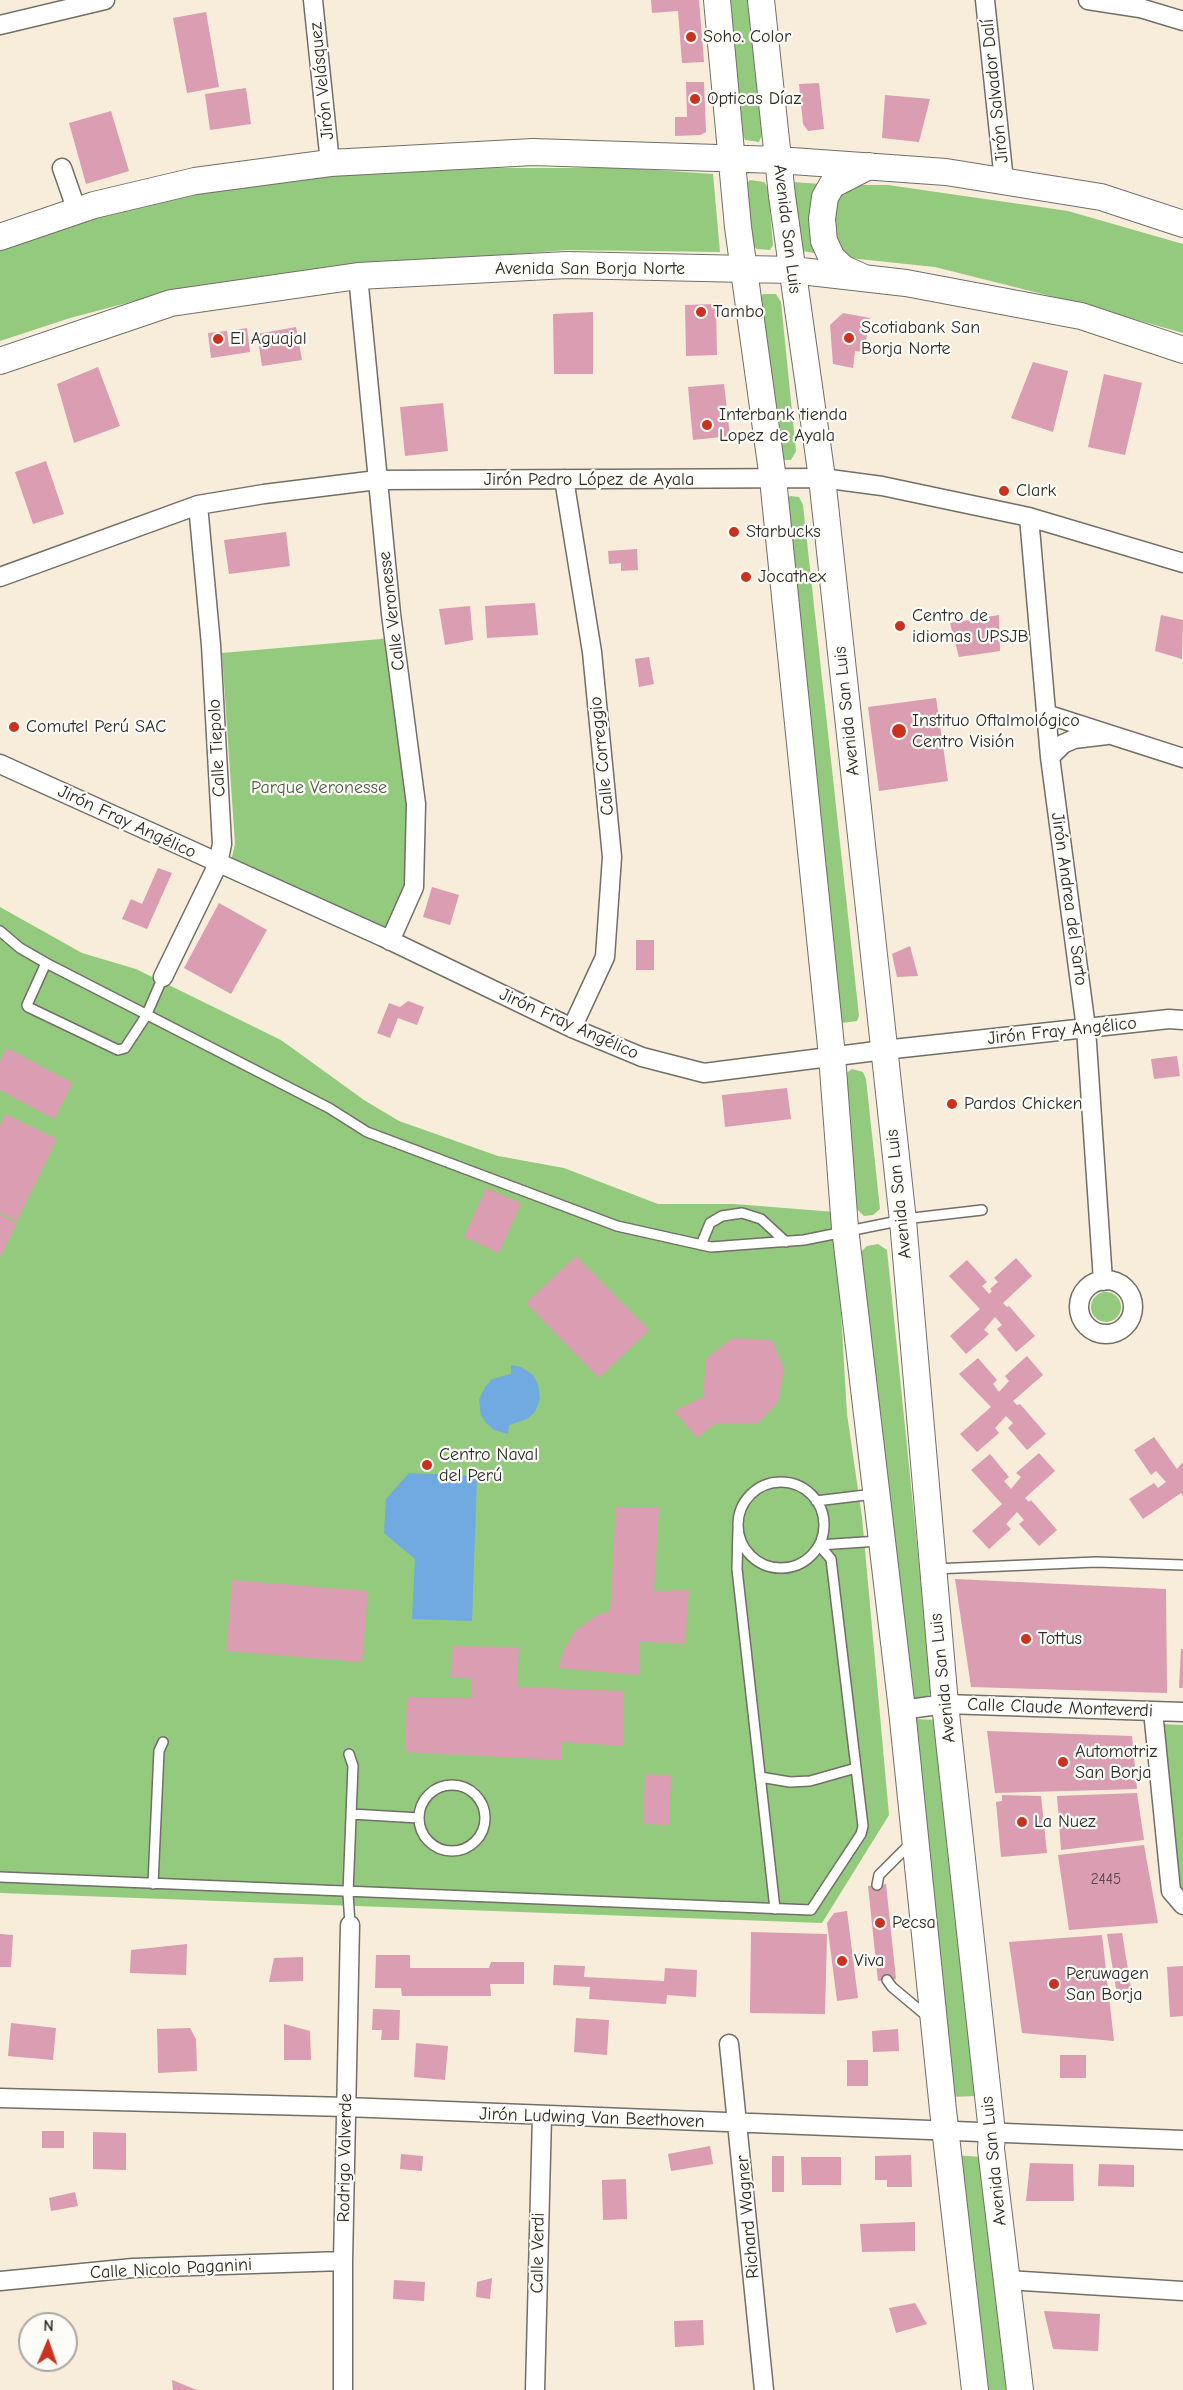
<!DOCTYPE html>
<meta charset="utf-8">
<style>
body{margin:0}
#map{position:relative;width:1183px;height:2390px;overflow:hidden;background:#f7edda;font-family:"Comic Neue",sans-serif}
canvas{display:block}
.north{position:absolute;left:18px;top:2312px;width:60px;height:60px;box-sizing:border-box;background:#fdfcf7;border:2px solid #a9a8a5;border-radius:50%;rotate:2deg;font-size:16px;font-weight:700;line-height:24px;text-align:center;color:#2b2b2b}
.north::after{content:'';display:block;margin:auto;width:21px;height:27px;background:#c8321e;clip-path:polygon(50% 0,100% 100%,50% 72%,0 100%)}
</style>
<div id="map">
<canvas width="1183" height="2390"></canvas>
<div class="north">N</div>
</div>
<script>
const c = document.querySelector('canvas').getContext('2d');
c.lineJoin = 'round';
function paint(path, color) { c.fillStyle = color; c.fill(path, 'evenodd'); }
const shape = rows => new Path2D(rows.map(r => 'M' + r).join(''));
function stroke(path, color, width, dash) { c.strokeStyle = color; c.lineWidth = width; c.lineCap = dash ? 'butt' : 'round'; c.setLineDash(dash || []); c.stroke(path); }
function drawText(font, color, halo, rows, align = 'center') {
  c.font = font + ' "Comic Neue",sans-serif'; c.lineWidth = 4.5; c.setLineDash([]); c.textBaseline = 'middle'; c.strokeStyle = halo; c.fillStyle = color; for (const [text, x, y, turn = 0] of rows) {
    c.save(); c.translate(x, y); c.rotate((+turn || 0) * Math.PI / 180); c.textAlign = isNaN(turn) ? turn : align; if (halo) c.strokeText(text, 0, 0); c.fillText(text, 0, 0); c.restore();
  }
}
paint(shape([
 [726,0,750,0,764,130,759,142,745,140,740,127],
 [503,168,628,168,713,174,720,252,567,250,466,258,363,264,259,277,146,298,70,318,0,341,0,248,57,226,183,193,368,170],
 [750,180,764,182,768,188,773,245,770,250,757,249,751,244,745,185],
 [792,182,821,184,821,254,796,250],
 [851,185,888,185,1068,211,1183,244,1183,333,1066,300,935,267,849,258,832,235,833,200],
 [763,294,776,294,781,302,796,451,791,460,782,460,757,301],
 [790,496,799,497,803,505,859,1016,857,1021,841,1023,782,503],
 [392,638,408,805,408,885,387,931,231,861,235,844,222,653],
 [0,907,82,953,136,969,281,1040,364,1100,399,1121,498,1156,564,1168,658,1204,734,1204,835,1212,847,1414,862,1517,889,1815,822,1923,0,1893],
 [852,1069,863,1072,866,1079,880,1209,873,1215,864,1216,854,1206,845,1074],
 [878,1244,887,1250,932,1692,925,1699,915,1701,907,1694,859,1254,867,1246],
 '1091 1307a15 15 0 1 1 30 0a15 15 0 1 1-30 0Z',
 [916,1719,937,1720,976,2096,950,2097],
 [1163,1724,1183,1725,1183,1891,1181,1890],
 [954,2155,981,2157,1009,2390,984,2390]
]), '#93ca7d');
paint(shape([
 [511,1365,521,1367,533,1375,538,1384,540,1399,535,1412,527,1419,509,1425,508,1434,494,1430,486,1423,481,1415,479,1400,485,1387,492,1379,511,1374],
 [409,1473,477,1476,472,1621,412,1619,415,1559,384,1533,386,1499]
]), '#70aae0');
paint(shape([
 [651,0,699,0,704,62,682,63,678,11,652,13],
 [206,12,219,87,187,93,173,18],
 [686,82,704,82,706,132,700,135,675,136,675,117,687,117],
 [819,83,824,129,808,131,803,124,799,84],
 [246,88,251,124,210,130,205,94],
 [885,95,930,99,919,142,882,138],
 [111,111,129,171,86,184,69,123],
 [716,304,717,355,686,356,685,305],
 [593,312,593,374,554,374,553,314],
 [843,313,870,318,864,352,855,351,853,368,833,364,830,325],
 [296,327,302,360,262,366,257,334],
 [247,328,250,352,211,358,208,333,227,331,229,347,236,346,234,330],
 [1033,362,1068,371,1053,432,1011,418],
 [98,367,120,426,74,443,57,384],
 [1104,374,1142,383,1125,455,1088,447],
 [724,384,730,436,693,440,688,387],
 [443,403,448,451,405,456,400,407],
 [46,461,64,514,33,524,15,472],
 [286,532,290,566,229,574,224,540],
 [637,549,638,570,621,571,621,563,609,564,608,551],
 [535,603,538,635,487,638,485,606],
 [470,606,473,640,445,645,439,609],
 [999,615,1000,651,959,657,950,623],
 [1161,615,1183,620,1182,659,1155,651],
 [649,657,654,684,639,687,635,659],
 [936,698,948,781,879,791,868,707],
 [158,868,172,873,147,929,122,919,131,899,142,904],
 [432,887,459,895,450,925,423,917],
 [219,903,267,930,231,994,184,968],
 [636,940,654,940,654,970,636,970],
 [910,946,918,976,897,977,892,954],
 [408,1001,424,1007,417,1025,398,1018,390,1038,377,1033,389,1003,400,1007],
 [7,1048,73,1083,54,1119,0,1090,0,1061],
 [1177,1056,1180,1076,1154,1079,1151,1059],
 [787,1088,791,1119,725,1127,722,1095],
 [5,1114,57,1139,17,1221,0,1213,0,1126],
 [486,1188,521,1203,499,1253,464,1237],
 [0,1215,17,1223,0,1258],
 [576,1256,649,1330,599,1378,526,1303],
 [1016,1258,1032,1276,1003,1303,1007,1307,1009,1306,1035,1336,1016,1352,997,1329,1002,1325,995,1317,984,1330,989,1334,966,1354,950,1336,980,1309,949,1276,967,1260,987,1282,982,1286,989,1294,992,1291,990,1289,998,1282,994,1278],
 [732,1338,772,1340,784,1369,778,1402,758,1423,716,1423,697,1438,674,1411,703,1397,706,1359],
 [1027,1356,1043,1375,1013,1401,1017,1405,1020,1404,1046,1434,1027,1450,1008,1428,1013,1423,1006,1416,995,1428,999,1433,977,1452,960,1434,991,1407,959,1374,978,1358,997,1380,993,1384,999,1392,1009,1381,1005,1376],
 [1154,1437,1177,1469,1183,1462,1183,1496,1181,1493,1143,1519,1129,1499,1154,1483,1158,1488,1166,1482,1156,1471,1151,1475,1134,1450],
 [1039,1453,1055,1471,1025,1498,1029,1502,1031,1500,1057,1530,1039,1546,1019,1524,1024,1520,1017,1512,1006,1524,1011,1529,989,1549,972,1531,1002,1504,971,1470,990,1454,1009,1477,1004,1481,1011,1489,1021,1477,1016,1473],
 [616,1507,659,1507,654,1591,689,1590,685,1643,640,1642,639,1675,558,1668,565,1647,576,1630,597,1615,610,1611],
 [955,1579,1166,1589,1167,1693,971,1687],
 [232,1580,368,1591,362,1662,226,1651],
 [453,1646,519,1647,517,1687,624,1691,623,1746,562,1742,562,1760,405,1752,407,1697,471,1698,471,1678,450,1678],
 [1181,1649,1183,1649,1183,1688,1179,1688],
 [987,1731,1132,1736,1137,1789,995,1793],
 [645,1774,671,1775,669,1825,643,1824],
 [1137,1793,1144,1840,1061,1850,1057,1796],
 [1002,1795,1041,1796,1047,1853,1001,1857,996,1802,1002,1801],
 [1144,1845,1158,1923,1069,1930,1058,1855],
 [886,1884,896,1979,878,1981,868,1886],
 [847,1911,858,1998,837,2001,827,1923,834,1913],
 [751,1932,827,1934,825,2014,750,2013],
 [1122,1933,1132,1994,1117,1994,1107,1934],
 [0,1934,13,1935,11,1967,0,1967],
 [1102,1935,1114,2041,1022,2033,1009,1942],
 [187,1944,186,1975,130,1973,131,1950],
 [376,1955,410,1955,410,1968,489,1968,491,1962,524,1962,524,1984,490,1984,491,1996,402,1996,401,1988,375,1988],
 [303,1957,303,1981,269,1982,274,1958],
 [554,1965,585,1966,584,1977,664,1981,665,1968,697,1970,696,1997,667,1995,666,2004,589,1999,590,1987,553,1985],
 [1183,1966,1183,2016,1170,2017,1167,1967],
 [373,2009,400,2010,399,2040,381,2040,382,2030,372,2030],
 [576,2018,609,2020,607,2055,574,2052],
 [11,2023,56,2028,53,2060,8,2056],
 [284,2024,310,2031,311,2060,284,2060],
 [190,2028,196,2039,197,2071,158,2073,157,2029],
 [898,2029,899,2051,873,2052,872,2031],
 [416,2043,448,2046,445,2080,414,2077],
 [1060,2055,1086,2055,1086,2078,1060,2078],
 [847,2060,868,2060,868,2086,847,2086],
 [42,2131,64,2131,64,2148,42,2148],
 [93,2132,126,2133,126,2170,93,2169],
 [710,2146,713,2164,671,2171,668,2154],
 [401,2154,423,2156,422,2171,400,2169],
 [911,2155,912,2187,887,2187,887,2180,875,2180,875,2156],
 [772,2156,784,2156,784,2192,772,2192],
 [801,2157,841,2157,841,2185,802,2185],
 [1030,2163,1073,2164,1074,2201,1026,2201],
 [1099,2164,1134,2165,1134,2187,1098,2186],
 [626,2179,627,2219,603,2220,602,2180],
 [75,2192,78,2206,51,2211,49,2198],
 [915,2222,915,2251,862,2252,860,2224],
 [492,2278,490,2299,476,2297,477,2282],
 [394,2280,425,2282,424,2301,393,2299],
 [915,2303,927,2324,896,2333,889,2308],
 [1044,2311,1100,2314,1098,2351,1053,2349],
 [703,2320,704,2345,675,2347,674,2321],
 [172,2380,197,2390,173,2390]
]), '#da9db1');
const lane = shape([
 [0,931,20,948,46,963,329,1108,367,1132,617,1226,711,1247,804,1240,913,1218,982,1210],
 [46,963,27,1005,28,1007,118,1050,125,1048,146,1016,163,977],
 [701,1245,710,1223,722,1216,742,1213,761,1219,786,1242],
 '738 1525a43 43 0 1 1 86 0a43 43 0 1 1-86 0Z',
 [816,1501,874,1494],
 [738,1529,737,1569,775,1909],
 [819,1545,879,1541],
 [934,1569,1096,1562,1183,1565],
 [349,1754,353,1766,348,1893,350,1925],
 [760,1777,790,1782,810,1781,856,1768],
 '419 1818a33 33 0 1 1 66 0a33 33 0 1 1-66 0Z',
 [351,1814,419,1818],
 [0,1877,811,1910,861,1834,863,1826,831,1559,819,1545],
 [153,1884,159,1751,163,1742],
 [877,1885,879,1875,911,1843],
 [887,1980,892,1987,929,2018]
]);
const street = shape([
 [313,0,330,163],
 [985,0,1004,181],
 [1088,0,1140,8,1183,21],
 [0,25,105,0],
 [62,168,77,211],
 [358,276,391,614,416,804,414,887,390,941],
 [564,479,592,652,612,857,605,957,572,1028],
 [1029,517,1050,757,1086,1028,1103,1281],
 [0,577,198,505,264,494,377,480,822,478,882,486,1029,517,1183,563],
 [1046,714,1183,758],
 [1050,757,1063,744,1074,739,1107,735],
 [0,764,383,937,572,1028,642,1057,704,1073,884,1050,1169,1019,1183,1020],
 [163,977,218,864,222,844,211,645,198,505],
 '1079 1307a27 27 0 1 1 54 0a27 27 0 1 1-54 0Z',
 [902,1710,945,1704,1183,1712],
 [1153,1711,1171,1891,1183,1905],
 [729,2044,764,2390],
 [0,2098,346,2107,1183,2140],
 [1007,2280,1183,2291],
 [0,2281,133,2268,343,2261],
 [343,2390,343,2261,350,1925],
 [535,2390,542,2116]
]);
const secondary = shape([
 [717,0,738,227,773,479,832,1056,845,1228,902,1710,943,2110,975,2390],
 [761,0,782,196,822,478,903,1221,945,1704,992,2132,991,2149,1020,2390],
 [0,237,94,205,195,181,330,163,533,152,778,160,946,172,1101,197,1183,224],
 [860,276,844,269,832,258,824,241,822,219,825,197,832,185,869,166],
 [0,361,171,303,358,276,567,265,792,270,906,283,1081,316,1183,350]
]);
stroke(lane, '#726f68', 12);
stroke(street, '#726f68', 21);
stroke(secondary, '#726f68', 28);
stroke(lane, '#fff', 9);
stroke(street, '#fff', 18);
stroke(secondary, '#fff', 26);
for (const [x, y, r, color] of [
 [691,37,6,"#c8321e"],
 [695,99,6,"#c8321e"],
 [701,312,6,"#c8321e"],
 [849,338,6,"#c8321e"],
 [218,339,6,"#c8321e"],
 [707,425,6,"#c8321e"],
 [1004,491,6,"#c8321e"],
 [734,532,6,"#c8321e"],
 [746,577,6,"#c8321e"],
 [900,626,6,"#c8321e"],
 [14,727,6,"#c8321e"],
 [899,731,8,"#c8321e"],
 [952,1104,6,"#c8321e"],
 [427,1465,6,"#c8321e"],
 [1026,1639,6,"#c8321e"],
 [1063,1762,6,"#c8321e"],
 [1022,1822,6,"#c8321e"],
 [880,1923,6,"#c8321e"],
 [842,1961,6,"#c8321e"],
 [1054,1984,6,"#c8321e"]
]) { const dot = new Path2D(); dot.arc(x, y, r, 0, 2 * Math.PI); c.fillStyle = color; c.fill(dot); stroke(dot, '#fdfcf7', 2); }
drawText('15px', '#57484c', null, [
 ["2445",1106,1880]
]);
drawText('18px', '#2b2b2b', '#fdfcf7', [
 ["Soho. Color",703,37],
 ["Opticas Díaz",707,99],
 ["Tambo",713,312],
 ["Scotiabank San",861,328],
 ["Borja Norte",861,349],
 ["El Aguajal",230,339],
 ["Interbank tienda",719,415],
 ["Lopez de Ayala",719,436],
 ["Clark",1016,491],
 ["Starbucks",746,532],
 ["Jocathex",758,577],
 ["Centro de",912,616],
 ["idiomas UPSJB",912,637],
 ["Instituo Oftalmológico",912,721],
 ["Centro Visión",912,742],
 ["Comutel Perú SAC",26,727],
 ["Pardos Chicken",964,1104],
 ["Centro Naval",439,1455],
 ["del Perú",439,1476],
 ["Tottus",1038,1639],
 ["Automotriz",1075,1752],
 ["San Borja",1075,1773],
 ["La Nuez",1034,1822],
 ["Pecsa",892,1923],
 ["Viva",854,1961],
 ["Peruwagen",1066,1974],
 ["San Borja",1066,1995]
], 'left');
drawText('18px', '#2b2b2b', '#fdfcf7', [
 ["Jirón Velásquez",322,81,-96],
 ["Jirón Salvador Dalí",995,91,-96],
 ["Avenida San Luis",787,229,83],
 ["Avenida San Borja Norte",590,269],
 ["Jirón Pedro López de Ayala",589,480],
 ["Calle Veronesse",392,611,-97],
 ["Avenida San Luis",847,711,-96],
 ["Calle Tiepolo",217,748,-93],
 ["Calle Correggio",602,756,-96],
 ["Jirón Fray Angélico",127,822,25],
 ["Jirón Andrea del Sarto",1069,899,82],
 ["Jirón Fray Angélico",569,1024,24],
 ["Jirón Fray Angélico",1062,1031,-6],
 ["Avenida San Luis",899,1194,-96],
 ["Avenida San Luis",943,1678,-96],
 ["Calle Claude Monteverdi",1060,1708,2],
 ["Jirón Ludwing Van Beethoven",592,2118,2],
 ["Rodrigo Valverde",345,2158,-89],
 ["Avenida San Luis",994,2161,-96],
 ["Richard Wagner",748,2217,-95],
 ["Calle Verdi",538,2253,-89],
 ["Calle Nicolo Paganini",171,2269,-3]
]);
drawText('18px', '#4a5b44', '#fdfcf7', [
 ["Parque Veronesse",319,788]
]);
</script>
